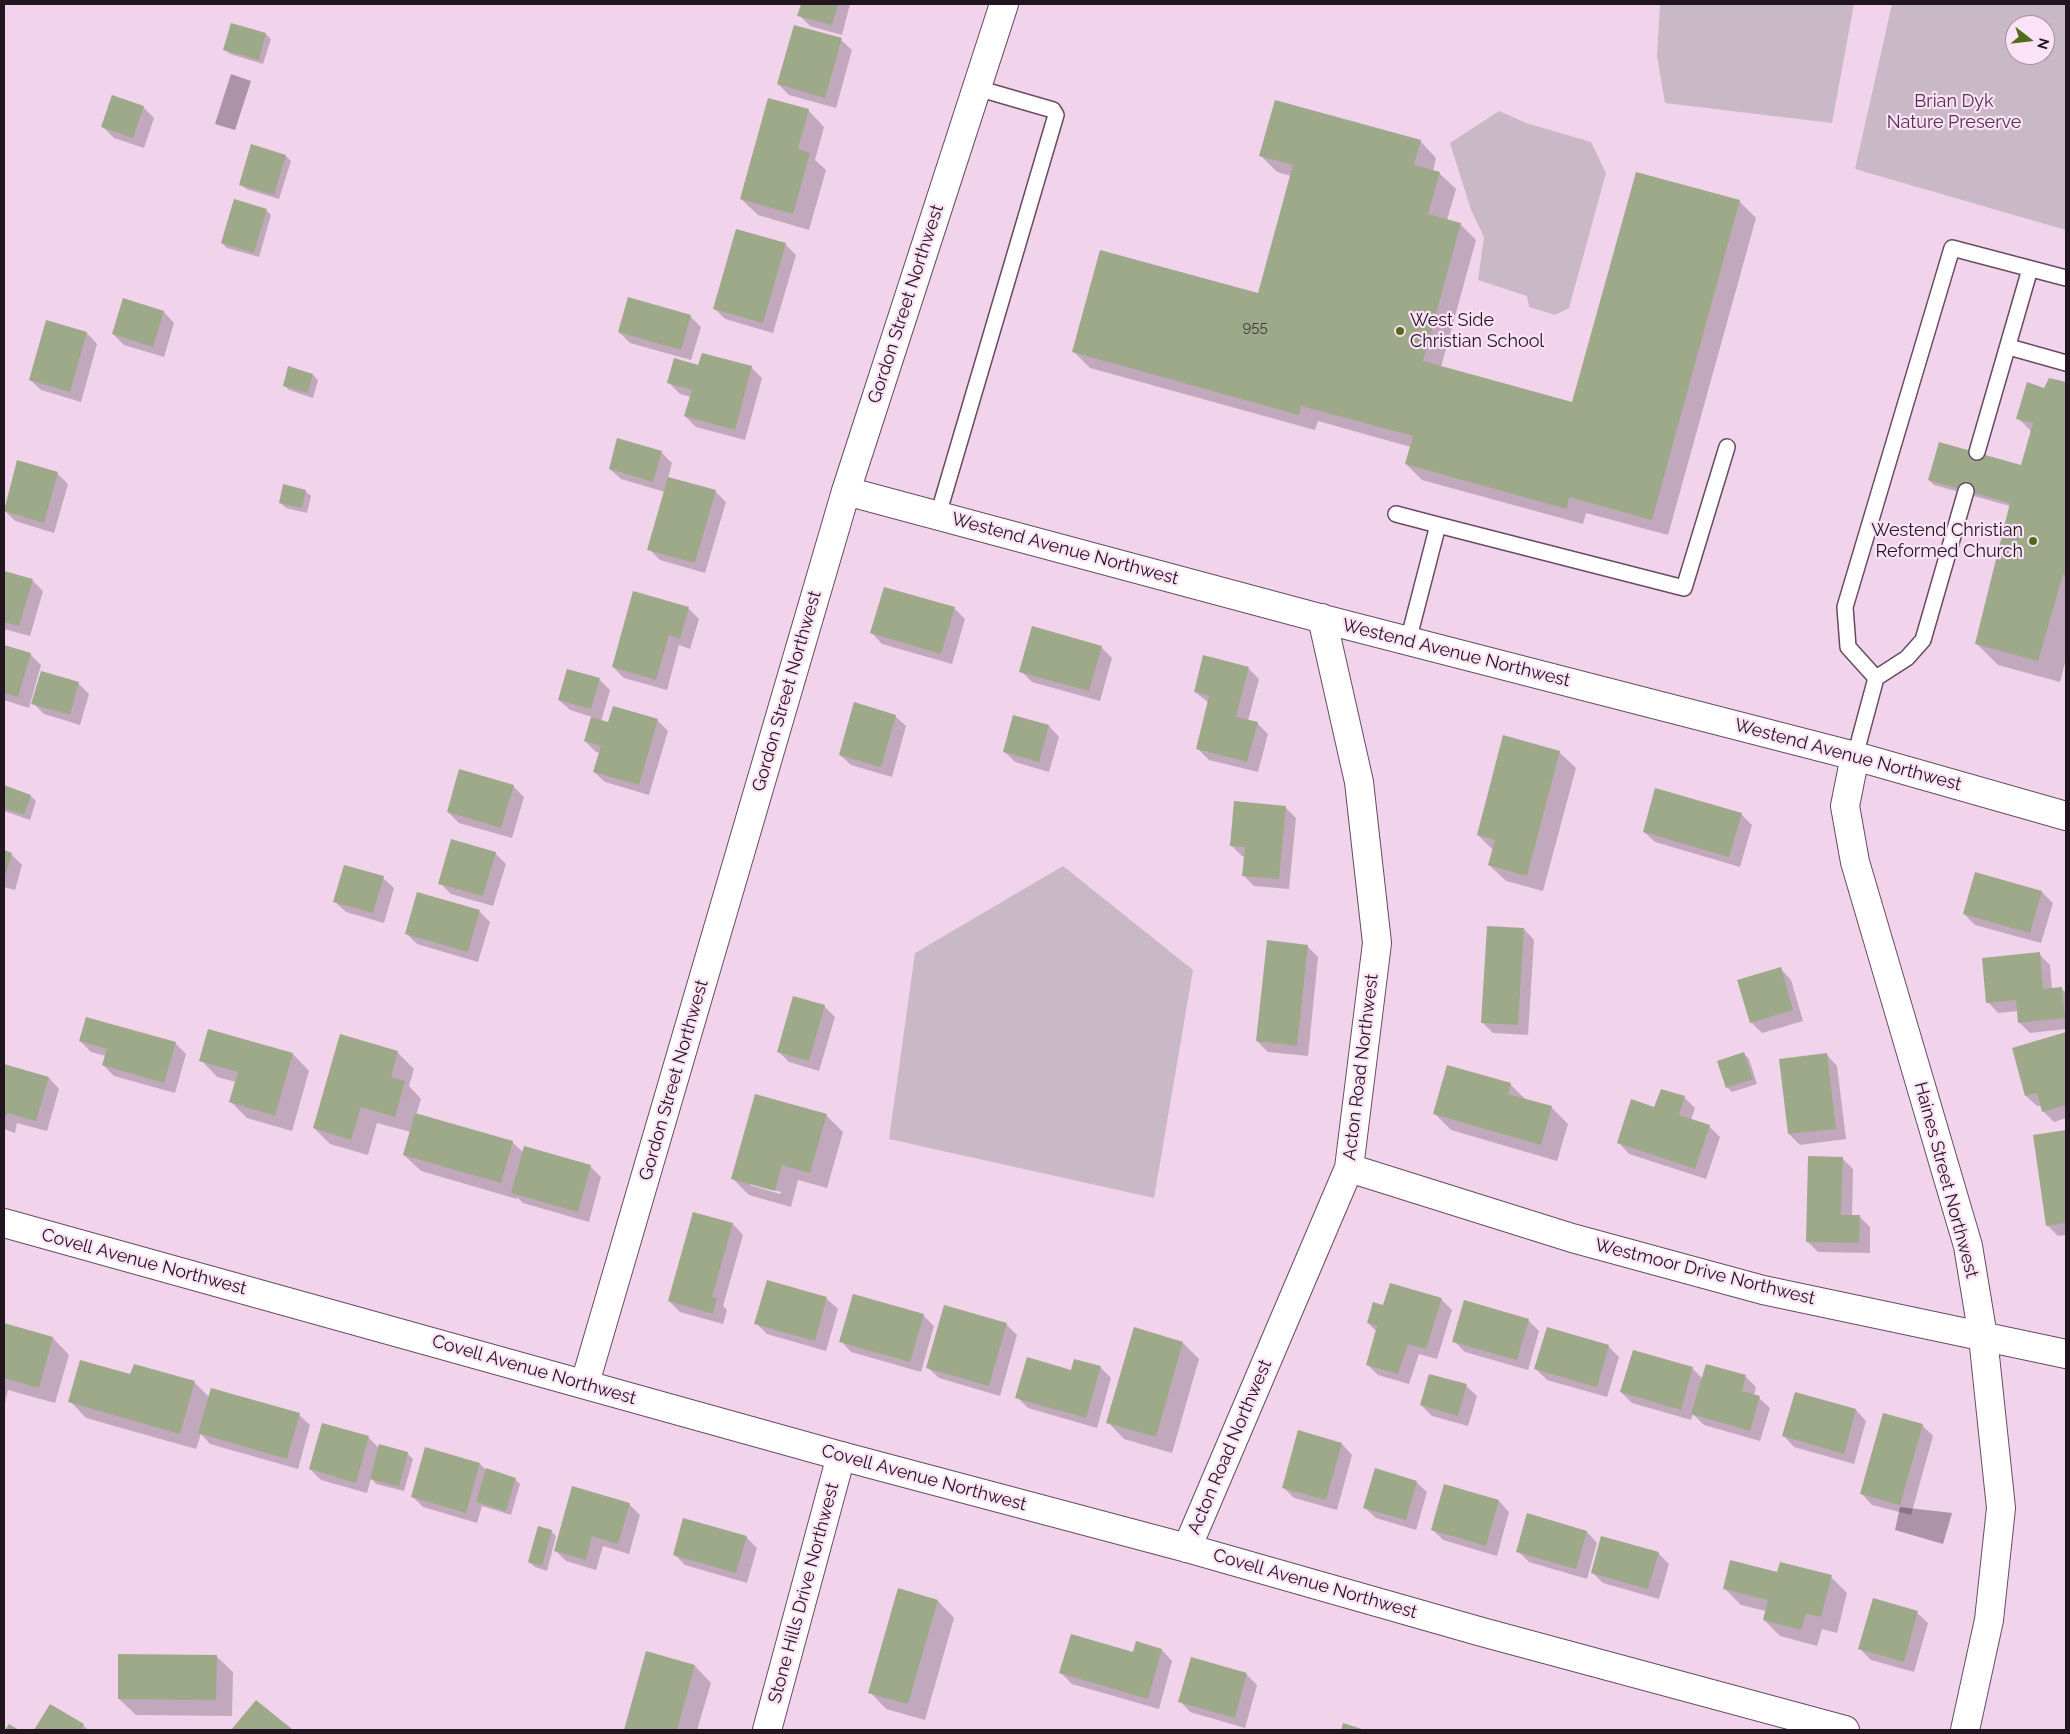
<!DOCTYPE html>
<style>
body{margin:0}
#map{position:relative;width:2070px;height:1734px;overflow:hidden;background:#f2d3ec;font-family:Raleway,sans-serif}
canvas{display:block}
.frame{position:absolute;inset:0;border:5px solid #21161f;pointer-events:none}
.north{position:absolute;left:2005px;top:15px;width:50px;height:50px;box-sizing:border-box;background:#fce2f6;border:1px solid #a490a0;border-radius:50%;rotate:106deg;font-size:14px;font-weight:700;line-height:20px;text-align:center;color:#21161f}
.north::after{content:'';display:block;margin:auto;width:18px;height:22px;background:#546a19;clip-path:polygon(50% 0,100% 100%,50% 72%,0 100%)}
</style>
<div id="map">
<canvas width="2070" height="1734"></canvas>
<div class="frame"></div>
<div class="north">N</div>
</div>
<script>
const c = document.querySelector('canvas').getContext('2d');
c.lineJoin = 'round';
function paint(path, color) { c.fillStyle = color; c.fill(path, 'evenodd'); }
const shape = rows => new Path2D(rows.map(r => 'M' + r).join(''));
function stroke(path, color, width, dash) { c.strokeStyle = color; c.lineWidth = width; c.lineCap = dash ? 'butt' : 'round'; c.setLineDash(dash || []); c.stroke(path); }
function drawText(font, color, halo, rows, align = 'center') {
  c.font = font + ' Raleway,sans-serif'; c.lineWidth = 4.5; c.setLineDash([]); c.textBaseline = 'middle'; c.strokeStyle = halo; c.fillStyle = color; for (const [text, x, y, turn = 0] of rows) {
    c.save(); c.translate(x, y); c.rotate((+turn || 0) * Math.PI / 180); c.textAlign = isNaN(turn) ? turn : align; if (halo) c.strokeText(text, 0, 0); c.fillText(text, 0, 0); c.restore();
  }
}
paint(shape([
 [1660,4,1854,4,1832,123,1665,103,1657,56],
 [1892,4,2066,4,2066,230,1855,169],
 [2015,25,2045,25,2045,55,2015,55],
 [1499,111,1526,123,1591,142,1606,173,1569,308,1555,315,1529,307,1527,296,1478,280,1484,237,1471,210,1450,143],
 [1063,866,1193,970,1154,1198,889,1139,915,953]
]), '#c9b8c5');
paint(shape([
 [231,74,251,81,235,130,215,124],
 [1900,1507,1952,1513,1943,1544,1895,1530]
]), '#ad93a8');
paint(shape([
 [802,4,850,4,842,35,810,26,799,15],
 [266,34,271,39,263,64,230,54,225,49],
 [841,40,852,50,836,108,789,95,778,84],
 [143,107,154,118,144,148,114,138,103,127],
 [808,110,824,127,815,160,826,170,809,230,758,215,741,199],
 [1420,141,1436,158,1433,171,1439,173,1456,189,1447,220,1460,224,1476,240,1441,367,1573,404,1739,201,1756,218,1668,535,1586,513,1583,524,1422,480,1406,464,1411,447,1318,421,1315,430,1090,368,1073,351,1259,295,1291,176,1277,172,1261,156],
 [286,156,291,161,279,199,246,189,240,184],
 [266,210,271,215,259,257,227,248,222,243],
 [785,244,796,255,773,333,725,319,715,309],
 [164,312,174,323,164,357,124,345,113,334],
 [690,316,701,327,691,360,630,343,619,332],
 [47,322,87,333,97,344,81,402,41,390,30,380],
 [699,366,751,367,762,378,745,440,696,427,685,416,691,397,680,394,669,383],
 [313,375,318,380,313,398,289,390,284,385],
 [2049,379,2066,384,2066,659,2060,682,1998,665,1976,643,2010,506,1934,485,1929,480,2022,467,2032,432,2018,418,2044,389],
 [661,452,672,463,668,478,715,491,726,502,705,573,660,560,649,549,665,492,621,479,610,469],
 [18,462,57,473,68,484,54,533,15,521,4,510],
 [305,491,311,496,307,513,286,508,280,502],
 [4,572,32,580,43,591,30,636,4,629],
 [688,608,699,619,690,649,679,645,667,690,624,678,613,667],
 [954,608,965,619,952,664,882,644,872,633],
 [4,647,30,654,41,665,29,708,4,700],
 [1101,647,1112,658,1100,701,1032,682,1021,671],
 [1248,668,1259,679,1248,721,1257,723,1268,734,1258,772,1209,760,1198,749,1209,703,1195,692],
 [599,679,610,690,601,722,609,724,657,720,668,731,649,795,605,782,594,772,600,753,596,752,585,741,592,717,570,710,559,700],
 [78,683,89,694,80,725,44,714,33,703],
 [895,716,906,726,892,777,851,765,840,755],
 [1049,726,1059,737,1049,772,1015,762,1004,751],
 [1559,752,1576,768,1543,891,1506,881,1489,865,1493,850,1478,835],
 [4,786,31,796,36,801,30,820,4,811],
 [513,786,524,797,512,838,459,823,448,812],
 [1285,807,1296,818,1289,889,1254,886,1243,875,1245,857,1242,856,1232,846],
 [1741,814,1752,825,1740,867,1655,842,1644,832],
 [4,851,11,854,22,865,15,890,4,887],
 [495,853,506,864,493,906,451,894,440,883],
 [1976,873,2042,892,2053,903,2041,943,1975,925,1964,914],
 [383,878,394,888,384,923,346,912,335,902],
 [418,893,480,912,490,922,478,962,417,944,406,933],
 [1524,929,1534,940,1528,1035,1493,1033,1482,1022],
 [1307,946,1318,957,1308,1056,1268,1052,1257,1041],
 [2039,954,2050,965,2052,989,2061,988,2066,993,2066,1029,2030,1033,2019,1022,2018,1011,1998,1013,1988,1002],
 [1781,969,1791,980,1803,1021,1762,1033,1751,1022],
 [824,1006,835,1017,819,1071,789,1062,778,1051],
 [209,1030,293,1054,309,1071,292,1131,247,1118,231,1102,236,1082,217,1077,201,1060],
 [2066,1034,2066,1118,2054,1122,2043,1111,2042,1105,2037,1106,2026,1096,2013,1049],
 [80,1041,175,1043,186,1054,175,1093,114,1076,103,1065,106,1056,91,1052],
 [397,1052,414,1069,409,1086,421,1099,416,1115,512,1142,524,1153,525,1148,591,1167,601,1177,589,1222,523,1203,517,1197,517,1199,421,1171,404,1155,411,1132,377,1123,368,1155,330,1144,314,1128],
 [1744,1054,1749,1059,1757,1084,1732,1092,1727,1087],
 [1827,1055,1837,1066,1846,1139,1800,1145,1789,1134],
 [4,1065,49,1078,59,1089,47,1131,17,1123,15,1133,4,1129],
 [1510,1084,1526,1100,1551,1107,1568,1124,1557,1161,1451,1130,1435,1114],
 [1684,1097,1695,1108,1691,1120,1709,1126,1720,1137,1706,1179,1629,1154,1619,1143,1655,1109],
 [826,1115,843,1132,827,1188,798,1180,791,1207,749,1195,732,1178],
 [750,1183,781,1192,780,1194,750,1185],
 [2066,1131,2066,1235,2058,1236,2047,1225,2034,1136],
 [1842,1158,1853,1169,1852,1216,1860,1217,1870,1227,1870,1253,1818,1252,1807,1241],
 [733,1224,743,1235,723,1306,727,1310,723,1324,680,1312,669,1301],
 [768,1282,827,1299,838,1309,826,1351,767,1334,756,1323],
 [1441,1299,1452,1310,1437,1359,1419,1354,1409,1384,1378,1375,1367,1364,1377,1332,1368,1323,1384,1307],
 [923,1315,934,1326,921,1372,851,1352,841,1341],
 [1528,1320,1539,1331,1528,1370,1465,1352,1454,1341],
 [4,1324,53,1338,69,1355,55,1403,8,1390,4,1406],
 [1006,1324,1017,1335,1000,1396,939,1378,928,1368],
 [1183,1343,1199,1359,1172,1453,1124,1439,1108,1422],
 [1608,1346,1619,1357,1607,1397,1547,1380,1536,1369],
 [1101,1368,1111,1378,1097,1428,1028,1408,1017,1397,1072,1371],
 [1692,1368,1703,1379,1746,1377,1756,1387,1754,1396,1759,1398,1770,1408,1760,1441,1704,1425,1693,1414,1691,1420,1632,1403,1621,1392],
 [131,1376,194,1382,210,1398,299,1415,310,1425,298,1469,210,1444,201,1434,196,1449,86,1418,70,1401],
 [1466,1386,1477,1396,1468,1426,1432,1416,1421,1405],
 [1856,1410,1866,1421,1854,1464,1794,1447,1784,1436],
 [323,1424,369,1438,379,1448,408,1454,413,1459,404,1491,376,1484,371,1478,367,1493,321,1480,310,1469],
 [1922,1425,1933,1436,1911,1515,1872,1505,1862,1494],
 [1342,1444,1352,1455,1337,1510,1294,1498,1283,1487],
 [480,1464,487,1471,515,1479,520,1484,511,1515,482,1506,477,1523,423,1507,412,1496],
 [1416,1482,1427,1492,1416,1530,1376,1518,1365,1508],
 [1499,1501,1509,1512,1497,1556,1443,1540,1432,1529],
 [629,1504,640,1515,629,1554,603,1546,596,1570,566,1561,555,1550],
 [551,1531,556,1536,547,1571,535,1567,529,1562],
 [1587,1532,1597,1543,1587,1579,1529,1562,1518,1551],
 [746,1537,757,1548,747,1583,685,1565,674,1554],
 [1658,1553,1669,1564,1659,1599,1603,1583,1592,1572],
 [1778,1573,1831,1577,1847,1593,1837,1633,1822,1629,1817,1646,1780,1636,1764,1620,1766,1611,1741,1605,1724,1588],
 [938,1601,954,1618,925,1720,886,1709,870,1692],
 [1917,1613,1928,1623,1914,1672,1871,1660,1860,1649],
 [1162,1650,1172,1661,1159,1709,1072,1684,1061,1673,1133,1654],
 [647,1653,695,1666,711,1683,697,1730,625,1730],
 [216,1656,233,1672,232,1716,136,1715,119,1699],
 [1192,1659,1247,1675,1257,1685,1245,1728,1190,1712,1180,1701],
 [256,1701,291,1730,233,1730],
 [50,1705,83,1725,88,1730,35,1730]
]), '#0003');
paint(shape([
 [801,4,838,4,832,25,797,16],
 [231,23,266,33,259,60,223,50],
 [794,25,842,38,825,98,777,84],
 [112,95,144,106,133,138,101,127],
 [768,98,809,109,798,149,810,153,793,214,740,199],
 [1275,100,1421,140,1414,165,1440,172,1428,214,1461,223,1423,361,1572,402,1636,172,1740,200,1652,520,1569,497,1567,509,1405,464,1413,436,1301,406,1299,415,1072,352,1100,250,1258,293,1293,165,1259,156],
 [251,144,286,155,274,195,239,185],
 [234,199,267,209,254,253,221,243],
 [736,229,786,243,763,323,713,309],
 [628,297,691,315,681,350,618,332],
 [123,298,164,311,153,347,112,334],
 [46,320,87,332,70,392,29,380],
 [702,353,752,366,735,430,684,416,692,390,667,383,674,358,698,365],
 [288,366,313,374,308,393,283,386],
 [2049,378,2066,382,2066,576,2063,575,2038,661,1975,644,2010,503,1928,480,1939,442,2021,465,2033,423,2016,419,2027,382,2044,388],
 [617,438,662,451,653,482,609,469],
 [17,460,58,472,44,523,4,511],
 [668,477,716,490,695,563,647,550],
 [283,484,306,490,302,508,279,503],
 [4,571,33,579,19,626,4,622],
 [884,587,955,607,941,654,870,633],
 [633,591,689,607,680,639,669,635,656,680,612,667],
 [1032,626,1102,646,1089,691,1019,672],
 [4,645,31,653,18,697,4,693],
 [1203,655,1249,667,1236,717,1258,722,1247,762,1196,749,1209,696,1194,692],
 [567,669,600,678,591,709,558,700],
 [41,671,79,682,70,715,31,704],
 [854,702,896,715,881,767,839,755],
 [613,706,658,719,639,785,593,772,601,746,584,741,591,717,608,722],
 [1013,715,1049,725,1039,762,1003,752],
 [1503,735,1560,751,1527,876,1488,865,1495,840,1477,835],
 [459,769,514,785,501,828,447,812],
 [4,785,31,795,24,815,4,808],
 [1655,788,1742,813,1729,857,1643,832],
 [1234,801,1286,806,1279,879,1242,876,1245,847,1230,846],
 [451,839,496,852,483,896,438,884],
 [4,850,12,853,4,880],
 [344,865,384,876,373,913,333,902],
 [1975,872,2042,891,2030,933,1963,914],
 [417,892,480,910,468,952,405,934],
 [1487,926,1524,928,1518,1025,1481,1023],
 [1267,940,1308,945,1297,1046,1256,1041],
 [2040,952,2043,989,2062,987,2065,1018,2018,1023,2016,1000,1986,1003,1982,958],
 [1781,967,1793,1010,1750,1023,1737,980],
 [793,996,825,1005,809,1061,777,1052],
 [86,1017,176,1042,164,1083,102,1065,107,1049,79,1041],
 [208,1029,293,1053,275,1116,229,1102,238,1072,199,1061],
 [2066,1032,2066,1105,2042,1112,2037,1093,2025,1096,2012,1048],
 [340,1034,398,1051,391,1077,405,1081,395,1117,361,1107,351,1140,313,1128],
 [1744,1052,1753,1079,1726,1088,1717,1061],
 [1827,1053,1836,1129,1788,1134,1779,1059],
 [4,1064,49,1077,36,1121,7,1113,4,1121],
 [1447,1065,1511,1083,1508,1094,1552,1106,1541,1145,1433,1114],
 [1661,1089,1685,1096,1679,1115,1710,1125,1695,1169,1617,1143,1631,1099,1654,1107],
 [755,1094,827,1114,810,1173,782,1165,775,1191,731,1179],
 [415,1113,513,1141,501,1183,403,1155],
 [2066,1130,2066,1223,2046,1226,2033,1135],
 [524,1146,591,1165,578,1212,511,1193],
 [1808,1156,1843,1157,1841,1215,1860,1215,1859,1243,1806,1242],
 [693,1212,733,1223,712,1297,717,1298,713,1314,668,1301],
 [767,1280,827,1297,815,1341,754,1324],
 [1390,1283,1442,1298,1426,1349,1408,1344,1398,1374,1366,1365,1377,1326,1367,1323,1373,1302,1383,1305],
 [853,1294,924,1314,910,1362,839,1342],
 [1464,1300,1529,1319,1517,1360,1452,1342],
 [944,1305,1007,1323,989,1386,926,1368],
 [4,1323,53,1337,39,1388,4,1378],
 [1134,1327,1183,1342,1156,1437,1106,1423],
 [1547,1327,1609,1345,1597,1387,1534,1369],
 [1633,1350,1693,1367,1681,1410,1620,1392],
 [1027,1357,1071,1370,1074,1359,1101,1366,1086,1418,1015,1398],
 [80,1360,130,1374,134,1364,195,1381,180,1434,68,1402],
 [1706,1364,1746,1375,1742,1391,1760,1396,1750,1431,1691,1414],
 [1429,1374,1467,1384,1458,1416,1420,1405],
 [211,1388,300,1413,287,1459,198,1433],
 [1795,1392,1856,1409,1844,1454,1782,1436],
 [1883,1413,1923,1424,1900,1505,1860,1494],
 [322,1423,369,1436,356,1483,309,1469],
 [1298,1430,1342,1443,1326,1500,1282,1488],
 [379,1444,408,1452,399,1487,370,1479],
 [425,1447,480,1463,466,1513,411,1497],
 [486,1468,516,1478,506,1511,476,1502],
 [1375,1468,1417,1481,1406,1520,1363,1508],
 [1444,1484,1499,1500,1486,1546,1431,1530],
 [572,1486,630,1503,618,1544,592,1536,586,1560,554,1551],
 [1527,1513,1587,1531,1576,1569,1516,1552],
 [683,1518,747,1536,736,1573,673,1555],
 [538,1526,552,1530,542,1566,528,1562],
 [1601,1536,1659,1552,1648,1589,1591,1573],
 [1730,1560,1777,1572,1780,1562,1832,1575,1821,1617,1806,1614,1801,1630,1763,1620,1768,1600,1723,1589],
 [898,1588,938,1600,908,1704,868,1693],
 [1873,1598,1918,1611,1904,1662,1858,1649],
 [1071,1634,1133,1652,1136,1641,1162,1649,1148,1699,1059,1673],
 [646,1651,695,1665,677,1730,624,1730],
 [118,1654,217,1655,216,1700,118,1699],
 [1191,1657,1247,1673,1235,1718,1178,1702],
 [256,1700,293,1730,231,1730],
 [50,1704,84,1724,80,1730,34,1730],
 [1343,1723,1365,1730,1341,1730],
 [9,1724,19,1730,5,1730]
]), '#9da988');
const service = shape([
 [2009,347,2066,363],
 [1977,452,2030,269],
 [1396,514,1438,525],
 [938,515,1056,115,1053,110,977,88],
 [1408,641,1438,525,1684,588,1727,447],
 [1876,678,1907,658,1923,640,1966,491],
 [1855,756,1876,678,1848,647,1845,607,1952,248,2066,278]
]);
const minor = shape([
 [846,491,1327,620,1855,756,2066,816],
 [1855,756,1845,806,1855,862,1968,1246,1983,1337,2001,1508,1989,1620,1965,1730],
 [1349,1168,1572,1238,1763,1290,2066,1354],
 [585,1383,846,491,1004,4],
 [1187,1548,1349,1168,1377,943,1359,782,1322,618],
 [767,1730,841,1456]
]);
const tertiary = shape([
 [4,1223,841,1456,1187,1548,1482,1632,1845,1730]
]);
stroke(service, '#674c61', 18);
stroke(minor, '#674c61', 30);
stroke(tertiary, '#674c61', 30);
stroke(service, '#fff', 15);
stroke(minor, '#fff', 28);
stroke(tertiary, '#fff', 28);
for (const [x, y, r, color] of [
 [1400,331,5,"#546a19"],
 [2033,541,5,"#546a19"]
]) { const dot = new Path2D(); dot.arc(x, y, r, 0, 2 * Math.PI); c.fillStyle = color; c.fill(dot); stroke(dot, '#fce2f6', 2); }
drawText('15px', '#403b39', null, [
 ["955",1255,327]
]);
drawText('18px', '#552f4f', '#fce2f6', [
 ["Brian Dyk",1954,102],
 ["Nature Preserve",1954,123]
]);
drawText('18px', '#21161f', '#fce2f6', [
 ["Gordon Street Northwest",906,304,-72],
 ["Westend Avenue Northwest",1065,549,15],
 ["Westend Avenue Northwest",1456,653,14],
 ["Gordon Street Northwest",787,691,-74],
 ["Westend Avenue Northwest",1848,755,15],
 ["Acton Road Northwest",1361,1067,-83],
 ["Gordon Street Northwest",674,1080,-74],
 ["Haines Street Northwest",1946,1180,75],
 ["Covell Avenue Northwest",144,1262,15],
 ["Westmoor Drive Northwest",1705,1272,14],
 ["Covell Avenue Northwest",534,1370,16],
 ["Acton Road Northwest",1230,1447,-67],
 ["Covell Avenue Northwest",924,1478,15],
 ["Covell Avenue Northwest",1315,1584,16],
 ["Stone Hills Drive Northwest",804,1593,-75]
]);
drawText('18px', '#21161f', '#fce2f6', [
 ["West Side",1410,321],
 ["Christian School",1410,342],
 ["Westend Christian",2023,531,"right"],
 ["Reformed Church",2023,552,"right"]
], 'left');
</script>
